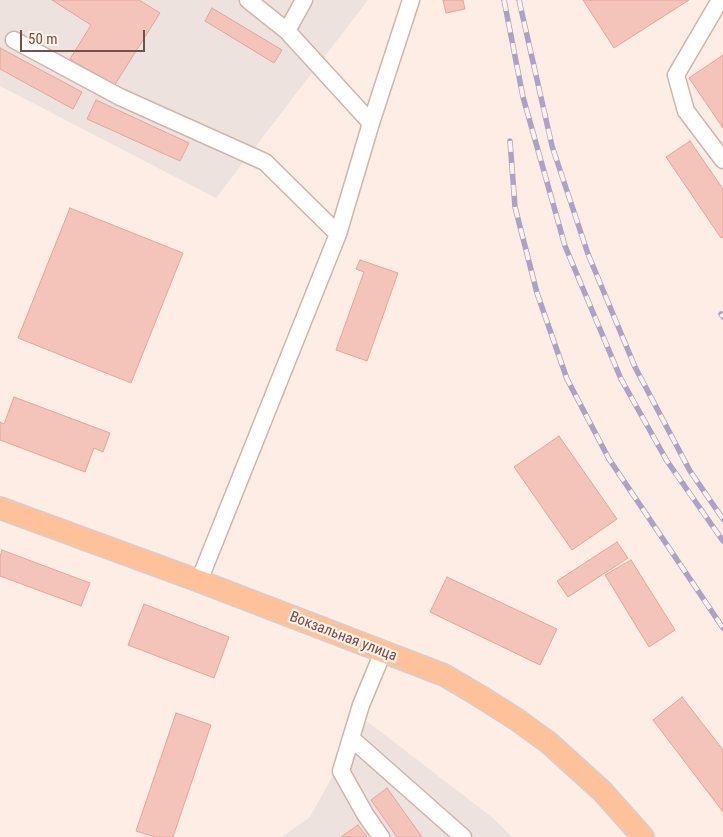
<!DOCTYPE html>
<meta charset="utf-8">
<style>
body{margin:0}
#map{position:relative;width:723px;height:837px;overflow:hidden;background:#fdede4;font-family:"Roboto Condensed",sans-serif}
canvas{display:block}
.scale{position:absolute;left:20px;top:30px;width:125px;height:22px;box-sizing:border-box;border:2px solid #774e48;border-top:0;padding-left:6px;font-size:15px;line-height:18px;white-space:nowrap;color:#774e48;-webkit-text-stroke:4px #fff2eb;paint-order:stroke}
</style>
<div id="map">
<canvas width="723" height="837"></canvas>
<div class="scale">50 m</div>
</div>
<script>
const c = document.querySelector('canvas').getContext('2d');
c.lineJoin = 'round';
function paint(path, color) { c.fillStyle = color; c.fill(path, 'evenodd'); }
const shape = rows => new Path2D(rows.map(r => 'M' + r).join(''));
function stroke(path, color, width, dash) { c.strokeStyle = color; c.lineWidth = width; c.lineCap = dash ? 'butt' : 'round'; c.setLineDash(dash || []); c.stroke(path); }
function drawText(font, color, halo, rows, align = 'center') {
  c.font = font + ' "Roboto Condensed",sans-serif'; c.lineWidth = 4.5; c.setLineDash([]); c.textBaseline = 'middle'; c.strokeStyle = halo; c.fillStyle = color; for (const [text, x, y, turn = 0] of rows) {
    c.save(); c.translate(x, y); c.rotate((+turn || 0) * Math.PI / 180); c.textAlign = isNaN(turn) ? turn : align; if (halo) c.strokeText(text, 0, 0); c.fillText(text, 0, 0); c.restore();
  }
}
paint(shape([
 [0,0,368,0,216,198,0,86],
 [364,719,493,818,512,837,282,837,310,817]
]), '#ede2de');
const building = shape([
 [52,0,139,0,160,13,114,86,70,59,91,25,52,0],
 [443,0,463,0,465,9,446,13,443,0],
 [583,0,689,0,614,48,583,0],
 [212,8,282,50,274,63,205,21,212,8],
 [0,48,82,92,73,109,0,69,0,48],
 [723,55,723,128,689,78,723,55],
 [96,100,189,143,180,161,87,119,96,100],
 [690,141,723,189,723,237,721,238,666,157,690,141],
 [70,208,183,253,131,383,18,338,70,208],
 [360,260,398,273,367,361,336,350,364,272,356,269,360,260],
 [14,397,110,433,103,452,94,448,85,472,0,440,0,422,4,424,14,397],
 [559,436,617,519,572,550,514,467,559,436],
 [617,542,628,558,568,597,557,581,617,542],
 [2,550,90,583,81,606,0,576,0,557,2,550],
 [631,560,675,630,649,647,605,575,631,560],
 [447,577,557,629,540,665,430,612,447,577],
 [144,604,229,637,214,678,128,645,144,604],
 [682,697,723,750,723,812,653,720,682,697],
 [176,713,211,725,173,837,155,837,136,831,176,713],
 [387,788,422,837,397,837,371,800,387,788],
 [358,825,367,837,341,837,358,825]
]);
paint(building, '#f4c3ba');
stroke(building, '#e7a599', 1);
const minor = shape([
 [248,0,287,31,371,123],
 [720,0,676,75,686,111,723,160],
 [287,31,304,0],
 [14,40,120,97,265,162,338,234],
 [199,581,338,234,371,123,411,0],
 [351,738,463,837],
 [381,837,365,814,341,771,361,705,383,652]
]);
const major = shape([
 [0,508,199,581,444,675,478,695,516,719,549,743,602,791,643,837]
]);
stroke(minor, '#d1b4ac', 19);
stroke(major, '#d9cdcc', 24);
stroke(minor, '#fff', 16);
stroke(major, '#ffc199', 21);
const rail = shape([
 [504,0,523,97,565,246,621,379,667,461,723,541],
 [519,0,552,146,588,254,635,367,690,471,723,519],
 [510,141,515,207,537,293,567,379,609,459,723,628],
 [721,314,723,317]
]);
stroke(rail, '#ada1c7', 5.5);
stroke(rail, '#fff2eb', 4, [11]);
drawText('15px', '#774e48', '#fff2eb', [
 ["Вокзальная улица",343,637,21]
]);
</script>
